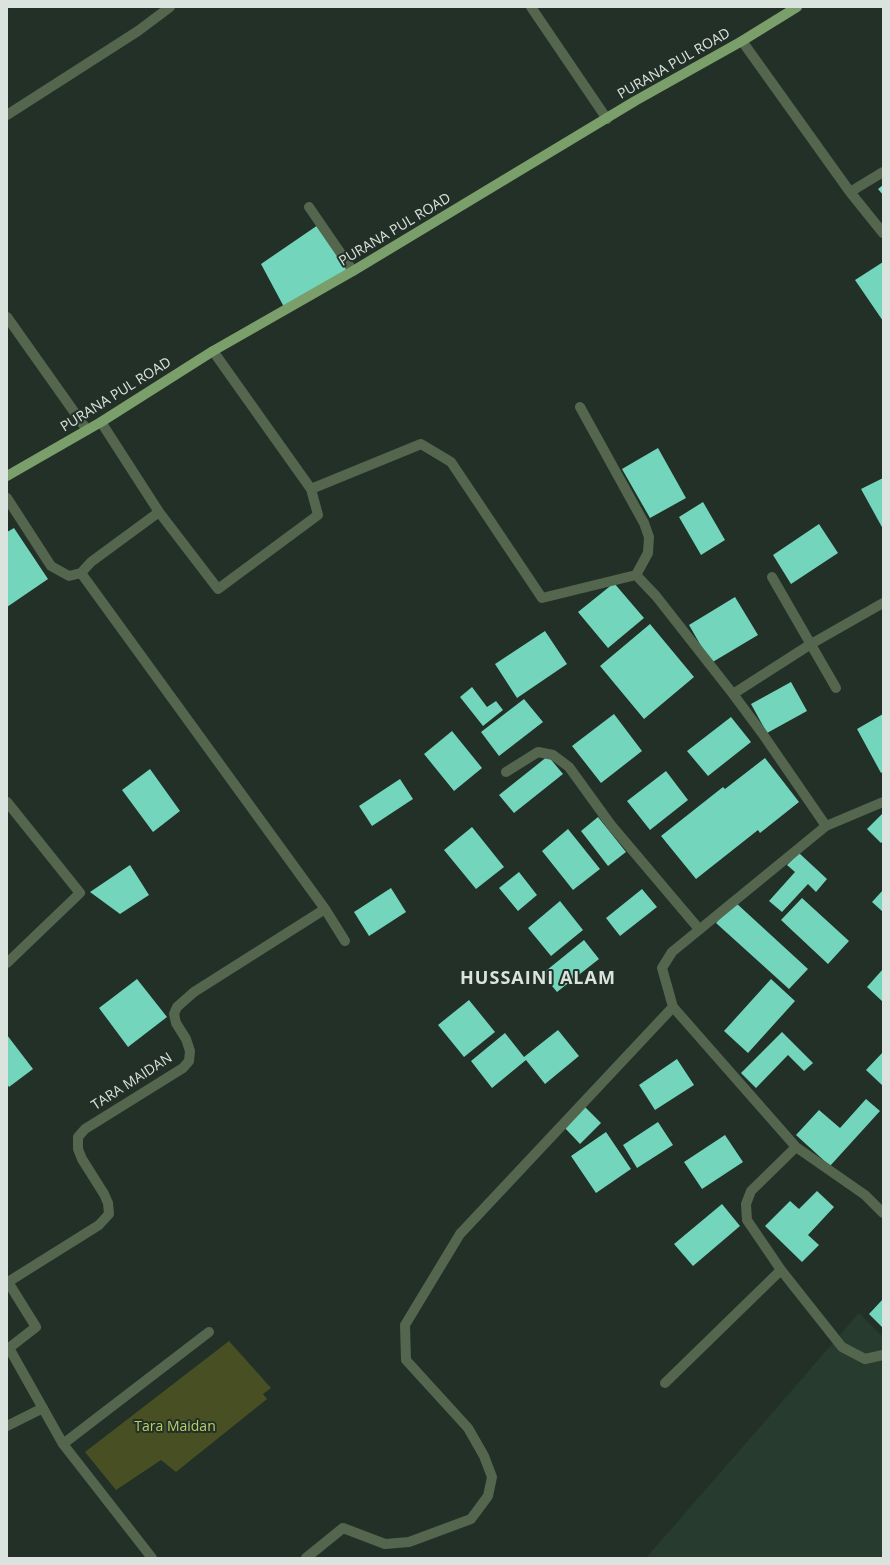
<!DOCTYPE html>
<style>
body{margin:0}
#map{position:relative;width:890px;height:1565px;overflow:hidden;background:#223027;font-family:"Open Sans",sans-serif}
canvas{display:block}
.frame{position:absolute;inset:0;border:8px solid #dae3dd;pointer-events:none}
</style>
<div id="map">
<canvas width="890" height="1565"></canvas>
<div class="frame"></div>
</div>
<script>
const c = document.querySelector('canvas').getContext('2d');
c.lineJoin = 'round';
function paint(path, color) { c.fillStyle = color; c.fill(path, 'evenodd'); }
const shape = rows => new Path2D(rows.map(r => 'M' + r).join(''));
function stroke(path, color, width, dash) { c.strokeStyle = color; c.lineWidth = width; c.lineCap = dash ? 'butt' : 'round'; c.setLineDash(dash || []); c.stroke(path); }
function drawText(font, color, halo, rows, align = 'center') {
  c.font = font + ' "Open Sans",sans-serif'; c.lineWidth = 4; c.setLineDash([]); c.textBaseline = 'middle'; c.strokeStyle = halo; c.fillStyle = color; for (const [text, x, y, turn = 0] of rows) {
    c.save(); c.translate(x, y); c.rotate((+turn || 0) * Math.PI / 180); c.textAlign = isNaN(turn) ? turn : align; if (halo) c.strokeText(text, 0, 0); c.fillText(text, 0, 0); c.restore();
  }
}
paint(shape([
 [859,1313,883,1337,883,1558,646,1558]
]), '#273b2e');
paint(shape([
 [229,1341,271,1388,263,1394,267,1399,176,1472,161,1460,116,1490,85,1452]
]), '#485023');
paint(shape([
 [883,185,883,195,878,189],
 [318,225,352,270,284,307,261,264],
 [883,262,883,321,855,280],
 [658,448,686,498,650,518,622,469],
 [883,478,883,529,861,489],
 [703,502,725,540,701,555,679,517],
 [819,524,838,553,791,584,773,555],
 [14,528,48,579,7,607,7,532],
 [614,583,644,618,608,648,578,612],
 [735,597,758,635,711,663,689,625],
 [650,624,694,677,644,719,600,666],
 [545,631,567,664,517,698,495,664],
 [791,682,807,711,767,733,751,704],
 [472,687,487,707,496,701,503,710,483,726,460,697],
 [524,699,543,722,499,756,481,732],
 [614,714,642,751,601,783,572,746],
 [883,714,883,772,881,773,857,729],
 [731,717,751,742,708,776,687,751],
 [452,731,482,768,454,791,424,754],
 [548,756,563,774,514,813,499,795],
 [765,758,799,802,760,833,758,830,696,879,661,836,723,787,725,789],
 [150,769,180,811,153,832,122,790],
 [666,771,688,800,650,830,627,801],
 [400,779,413,799,372,826,359,806],
 [883,813,883,841,881,843,867,829],
 [598,817,626,852,608,866,581,831],
 [472,827,504,867,476,889,444,850],
 [568,829,600,869,573,890,542,851],
 [799,853,827,879,816,892,808,884,782,912,769,901,795,872,787,865],
 [130,865,149,895,120,914,90,892],
 [519,872,537,895,518,911,499,888],
 [391,888,406,912,369,936,354,912],
 [642,889,657,907,620,936,606,918],
 [883,890,883,912,872,902],
 [802,898,849,941,828,964,781,920],
 [560,901,583,930,551,956,528,928],
 [735,902,808,969,789,989,716,923],
 [584,940,599,959,557,992,542,974],
 [883,969,883,1002,867,987],
 [137,979,167,1017,128,1047,99,1008],
 [771,979,795,1001,748,1053,724,1031],
 [469,1000,495,1032,464,1057,438,1025],
 [558,1030,579,1056,545,1084,526,1060,492,1088,471,1061,505,1033,524,1057],
 [782,1032,813,1063,804,1071,788,1055,756,1088,741,1073],
 [7,1035,33,1069,9,1087,7,1084],
 [883,1052,883,1086,866,1070],
 [677,1059,694,1085,655,1110,639,1085],
 [866,1099,880,1111,830,1166,796,1135,819,1110,840,1128],
 [584,1106,601,1123,580,1144,564,1127],
 [658,1122,673,1145,637,1168,623,1145],
 [606,1132,631,1169,596,1193,571,1156],
 [725,1135,743,1162,702,1189,684,1162],
 [817,1191,834,1207,808,1235,819,1245,802,1262,765,1226,790,1201,799,1209],
 [722,1204,740,1226,693,1266,674,1244],
 [883,1299,883,1328,869,1314]
]), '#72d5bc');
stroke(shape([
 [531,7,607,119],
 [742,41,850,192,883,233],
 [7,115,138,31,170,7],
 [850,192,883,172],
 [309,207,353,271],
 [7,317,87,430],
 [101,422,159,512,218,589,318,515,311,489,213,351],
 [311,489,421,444,451,462,542,598,636,575,648,553,649,537,644,523,580,407],
 [7,498,51,566,69,576,81,573,91,562,159,512],
 [81,573,325,909,345,941],
 [636,575,656,596,733,694,762,733,826,826],
 [772,577,836,688],
 [733,694,811,644,883,603],
 [506,772,538,752,553,755,569,767,611,825,699,929],
 [7,802,80,893,7,963],
 [883,802,826,826,672,952,662,968,673,1007,796,1147,865,1195,883,1213],
 [781,1270,842,1347,865,1359,883,1355],
 [665,1383,781,1270,747,1220,746,1204,751,1191,796,1147],
 [7,1426,43,1408],
 [63,1444,209,1332],
 [152,1558,63,1444,9,1348,36,1327,8,1282,99,1225,109,1214,108,1203,104,1194,82,1159,78,1149,78,1137,85,1129,183,1068,189,1061,190,1051,186,1039,176,1023,174,1014,177,1007,194,992,325,909],
 [306,1558,343,1528,385,1544,409,1542,471,1519,488,1496,492,1477,484,1456,468,1428,406,1360,405,1325,460,1234,673,1007]
]), '#54664d', 10);
stroke(shape([
 [7,476,101,422,213,351,353,271,635,101,742,41,797,7]
]), '#7a9f6a', 10);
drawText('14px', '#dae3dd', '#223027', [
 ["PURANA PUL ROAD",674,64,-30],
 ["PURANA PUL ROAD",395,230,-31],
 ["PURANA PUL ROAD",116,395,-32],
 ["TARA MAIDAN",132,1082,-33]
]);
drawText('14px', '#bcce66', '#223027', [
 ["Tara Maidan",175,1427]
]);
c.letterSpacing = '1px';
drawText('bold 18px', '#dae3dd', '#223027', [
 ["HUSSAINI ALAM",538,979]
]);
c.letterSpacing = '0px';
</script>
